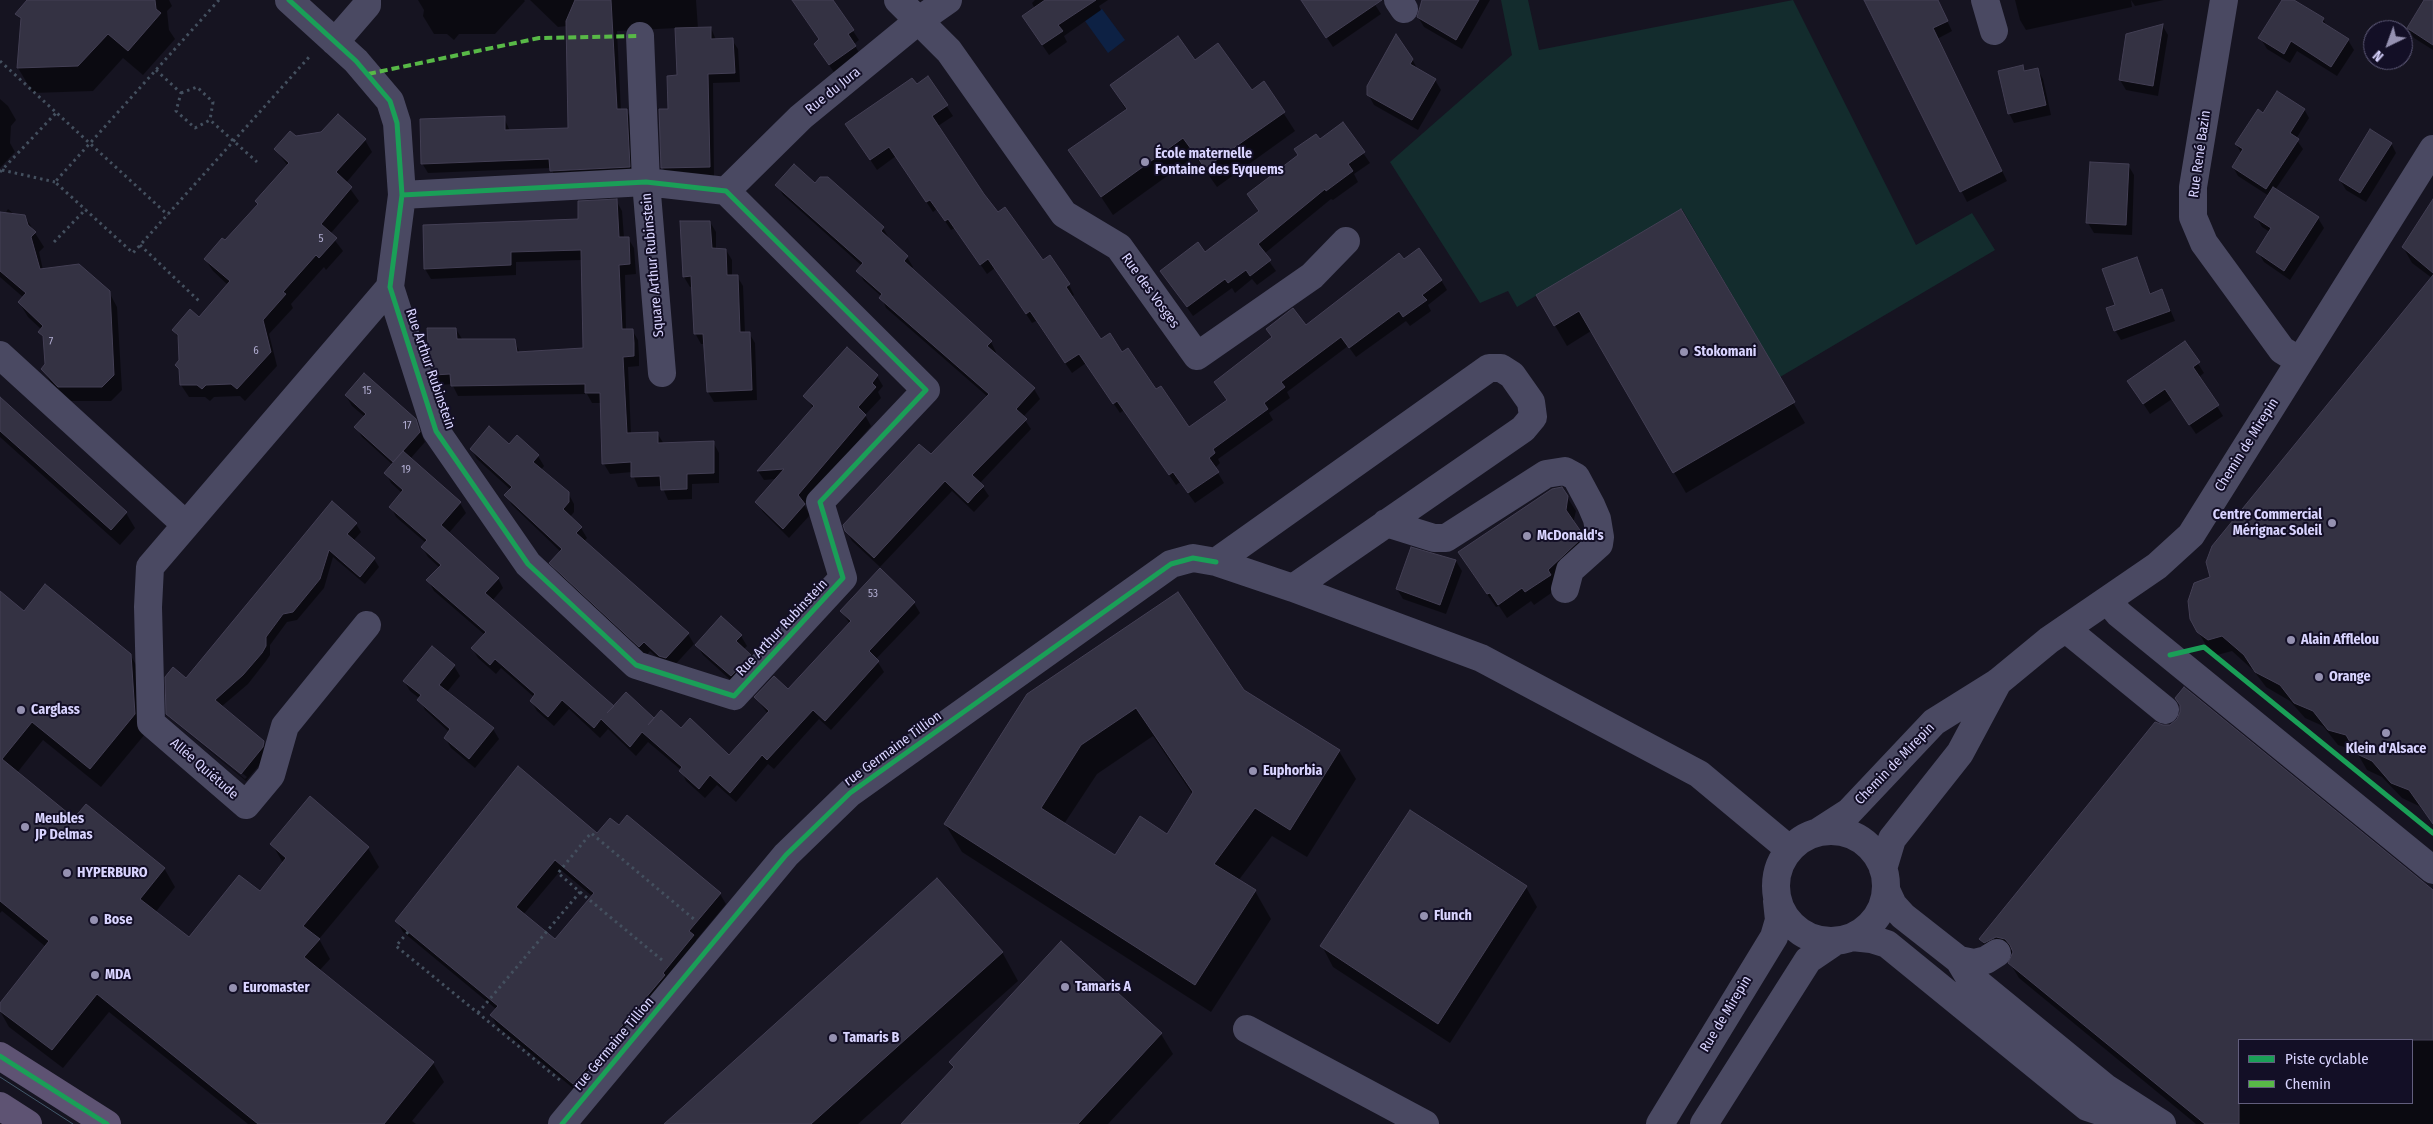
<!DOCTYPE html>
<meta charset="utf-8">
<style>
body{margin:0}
#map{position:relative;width:2433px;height:1124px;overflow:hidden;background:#161421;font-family:"Fira Sans Condensed",sans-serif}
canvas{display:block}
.legend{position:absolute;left:2238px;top:1039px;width:175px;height:65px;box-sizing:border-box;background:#130f26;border:1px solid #625e7d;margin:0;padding:6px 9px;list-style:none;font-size:15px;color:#d9d4ff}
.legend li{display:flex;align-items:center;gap:10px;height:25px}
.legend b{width:25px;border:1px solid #625e7d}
.north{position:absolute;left:2363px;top:20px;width:50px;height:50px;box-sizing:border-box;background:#130f26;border:1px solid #625e7d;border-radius:50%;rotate:222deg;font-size:14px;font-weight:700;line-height:20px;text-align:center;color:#d9d4ff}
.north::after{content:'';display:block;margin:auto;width:18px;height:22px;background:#9591b1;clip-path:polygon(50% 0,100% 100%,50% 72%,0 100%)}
</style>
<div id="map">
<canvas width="2433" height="1124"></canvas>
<ul class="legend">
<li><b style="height:6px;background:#1a9f57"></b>Piste cyclable</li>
<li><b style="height:6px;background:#58b947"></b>Chemin</li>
</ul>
<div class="north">N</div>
</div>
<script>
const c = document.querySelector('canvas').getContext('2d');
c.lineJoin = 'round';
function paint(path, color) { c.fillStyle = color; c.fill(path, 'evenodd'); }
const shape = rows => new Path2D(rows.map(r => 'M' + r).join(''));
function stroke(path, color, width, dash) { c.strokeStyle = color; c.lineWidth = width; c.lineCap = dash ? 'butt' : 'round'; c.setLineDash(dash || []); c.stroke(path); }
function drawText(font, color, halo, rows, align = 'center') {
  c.font = font + ' "Fira Sans Condensed",sans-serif'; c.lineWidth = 4; c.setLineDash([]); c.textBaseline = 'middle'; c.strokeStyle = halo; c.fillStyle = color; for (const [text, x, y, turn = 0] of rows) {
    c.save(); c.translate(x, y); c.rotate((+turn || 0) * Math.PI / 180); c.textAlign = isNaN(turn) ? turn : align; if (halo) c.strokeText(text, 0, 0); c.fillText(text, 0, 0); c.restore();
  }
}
paint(shape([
 [1501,0,1528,0,1539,50,1793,0,1916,245,1972,213,1995,250,1780,377,1682,209,1517,307,1508,291,1480,303,1390,162,1512,55]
]), '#132c2d');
paint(shape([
 [1102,9,1125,40,1108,53,1085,21]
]), '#0d2144');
paint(shape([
 [29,0,169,0,172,6,167,11,169,30,175,39,143,75,123,58,93,91,33,93,18,68,22,22,17,14],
 [418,0,524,0,525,1,495,34,459,34,454,40,447,34,434,34,423,16,424,10],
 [530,0,696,0,698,29,711,28,716,40,732,40,738,49,740,82,713,83,714,176,668,177,662,167,669,110,678,77,677,28,617,31,621,111,627,111,632,121,635,177,557,181,551,168,428,173,422,163,504,118,510,131,570,129,567,26,558,27],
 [792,0,834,0,833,1,859,40,854,44,861,56,836,75,821,54,820,40],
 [1035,0,1108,0,1099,6,1101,10,1064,36,1067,42,1049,55,1023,17,1035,9,1032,3],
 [1302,0,1372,0,1381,14,1333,47],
 [1423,0,1490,0,1462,49,1424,27,1418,17],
 [1865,0,1937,0,1952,31,1937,39,2007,181,1967,202],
 [2015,0,2164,0,2135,6,2131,0,2132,7,2026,30,2020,20],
 [2288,0,2292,0,2323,19,2328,28,2348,40,2354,50,2337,76,2297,51,2290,63,2267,49,2261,39],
 [2426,0,2433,0,2433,50,2414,38,2408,28],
 [2162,25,2168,35,2158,96,2126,90,2120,80],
 [1412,59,1418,70,1435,80,1441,90,1418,130,1374,105,1368,94],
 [1195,61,1251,92,1264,83,1295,131,1217,187,1195,156,1113,215,1070,150,1126,110,1111,85],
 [2022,66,2025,72,2037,69,2043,79,2051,115,2014,123,2009,113],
 [928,78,953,116,938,126,983,195,1043,262,1069,285,1074,295,1071,297,1101,340,1122,354,1188,428,1228,401,1272,338,1267,330,1306,327,1404,261,1441,280,1447,290,1428,305,1431,311,1410,326,1406,321,1356,357,1348,346,1287,392,1290,398,1269,413,1273,420,1218,459,1220,463,1215,468,1224,483,1195,503,1180,482,1176,485,1124,410,1120,413,1086,363,1072,373,1036,321,1032,323,995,268,987,274,955,228,951,230,937,209,933,212,896,156,877,170,853,134],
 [0,99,8,106,16,120,11,126,10,143,15,152,0,168],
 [2304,109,2309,118,2296,139,2303,149,2275,190,2318,218,2324,228,2290,280,2264,262,2258,252,2270,232,2262,227,2256,217,2269,196,2238,176,2233,167,2242,154,2236,144,2264,115],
 [1343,124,1370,163,1354,174,1358,182,1333,200,1331,199,1264,254,1276,271,1257,285,1252,279,1235,293,1232,288,1193,316,1161,271,1204,254,1260,212,1248,194],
 [296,137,365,140,372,152,346,183,359,201,330,234,343,251,326,270,324,267,291,304,293,308,269,334,277,366,245,401,240,396,214,397,210,401,205,397,189,397,181,385,181,372,176,365,180,360,179,340,174,330,199,319,228,285,213,271,205,259,225,242,259,205,288,166,275,149],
 [2391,143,2396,153,2366,202,2346,190,2340,180],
 [2128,165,2134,175,2132,235,2094,233,2088,223],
 [815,184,883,228,889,238,888,239,907,257,913,267,911,269,991,342,996,352,994,354,1034,389,1040,399,1023,417,1031,429,980,483,989,496,974,512,952,491,880,567,852,541,846,530,931,456,988,397,886,308,881,296,864,281,858,271,862,266,783,195,777,185],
 [616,200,622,211,624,238,628,238,634,248,636,274,625,275,626,330,632,330,638,340,639,355,639,366,628,367,631,434,657,433,664,444,713,442,719,453,719,483,692,484,692,499,668,500,662,486,638,487,632,472,610,474,604,464,601,403,592,403,587,394,458,396,452,384,442,385,436,374,456,329,462,339,514,340,520,353,584,349,582,260,516,262,516,275,431,279,425,269,580,221],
 [2433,201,2433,823,2419,806,2402,798,2382,777,2367,770,2356,751,2338,745,2323,726,2305,718,2290,701,2266,687,2254,671,2232,651,2217,655,2207,647,2191,619,2212,577,2432,278,2412,263,2403,247],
 [8,209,15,215,25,216,35,233,44,247,39,252,43,270,109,292,117,307,122,390,111,401,68,401,51,383,43,369,47,364,45,341,40,332,42,330,28,317,19,302,24,298,0,277,0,213,5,214],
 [1681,211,1805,423,1686,493,1591,331,1567,346,1537,295],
 [710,222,716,232,716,250,726,250,732,260,732,276,737,276,743,286,745,333,749,333,755,343,757,400,714,402,708,392,705,344,701,344,695,333,693,287,690,287,684,277],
 [2136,259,2151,294,2162,290,2175,321,2121,340,2115,330,2116,306],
 [2185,343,2204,373,2199,377,2223,416,2196,434,2172,399,2150,414,2135,391],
 [877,376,883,386,878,392,881,398,865,415,871,426,804,505,810,515,789,538,763,512,757,502,776,479,764,480,758,471,814,409,805,396],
 [346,396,415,420,425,442,410,459,460,503,466,513,448,534,498,578,503,588,492,601,613,706,681,730,730,757,768,714,756,698,788,691,850,624,841,611,914,603,920,613,876,659,884,672,831,730,819,719,774,769,768,764,736,802,717,785,705,798,686,781,681,770,648,742,636,756,608,729,600,738,569,709,554,726,537,711,531,701,534,697,501,668,496,674,478,658,472,648,485,635,434,591,428,580,440,568,428,557,422,547,426,543,396,517,391,507,402,493,391,483,386,473,393,465,362,437,356,427,365,417,352,406],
 [0,398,126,513,135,528,120,545,0,437],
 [517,437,538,456,544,466,541,470,568,493,574,504,574,512,570,517,581,528,587,538,584,541,688,634,694,644,672,668,667,666,650,651,646,656,557,573,551,563,561,552,512,505,506,495,511,490,477,459,471,449,510,445],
 [1567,497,1576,511,1573,523,1591,551,1557,589,1534,605,1531,601,1507,618,1499,606,1496,607,1467,566],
 [332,503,356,524,361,532,354,540,374,559,379,567,365,584,333,557,324,588,297,620,287,622,270,645,270,655,266,661,248,684,221,707,263,742,268,750,267,756,246,781,171,719,245,779,247,777,170,716,170,718,168,714,187,680],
 [1456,561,1462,571,1446,614,1403,599,1397,589],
 [0,593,24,612,130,654,141,674,145,734,101,787,43,740,17,773,75,820,164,868,175,887,155,913,189,939,260,893,283,863,272,844,368,848,379,867,319,939,330,959,319,971,433,1063,444,1082,412,1121,416,1124,248,1124,109,1012,63,1068,9,1027,0,1011,0,1005,46,947,2,911,0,913],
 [721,618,741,636,747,646,743,650,756,666,737,686,703,655,697,645],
 [432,648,454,666,460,676,447,692,493,729,499,739,475,768,451,748,445,738,449,732,425,710,420,699,410,691,404,681],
 [1243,691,1339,751,1356,779,1307,857,1272,836,1238,881,1255,891,1271,919,1211,1012,962,852,945,824,1028,695],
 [1153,736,1193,795,1167,835,1116,857,1064,824,1097,774],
 [2182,712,2433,891,2433,1124,2196,1124,2019,978,2010,963,2013,954,2005,952,1989,954,1980,939,2163,727,2171,726,2178,720],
 [2239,1040,2412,1040,2412,1103,2239,1103],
 [598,835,720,894,726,904,696,940,699,946,579,1093,497,1026,491,1015,496,1009,403,932,397,921],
 [561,870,592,896,555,941,523,915],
 [1526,887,1537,907,1450,1043,1333,967,1322,946],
 [1002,952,1018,981,858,1124,666,1124],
 [1161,1034,1173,1054,1108,1124,903,1124,954,1068,950,1062]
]), '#0007');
const building = shape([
 [27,0,155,0,156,9,161,13,128,51,108,34,78,66,17,68,21,18,15,14,27,0],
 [575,0,611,0,617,109,627,109,630,167,550,171,549,159,421,164,420,119,505,116,505,130,568,128,566,21,575,0],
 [792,0,833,0,854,30,848,34,856,46,829,65,814,44,819,39,792,0],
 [1045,0,1096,0,1058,25,1063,31,1042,45,1022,16,1045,0],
 [1301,0,1382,0,1326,38,1301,0],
 [1422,0,1479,0,1456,40,1417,17,1422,0],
 [1864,0,1938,0,1948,21,1933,28,2002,171,1960,192,1864,0],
 [2282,0,2294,0,2324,18,2322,22,2349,39,2331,67,2291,41,2284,54,2258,38,2282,0],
 [2424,0,2433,0,2433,45,2407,28,2424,0],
 [2163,24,2153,86,2119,80,2126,34,2163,24],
 [711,27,711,39,733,38,735,73,708,74,710,167,661,168,659,109,668,109,667,76,677,75,675,28,711,27],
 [1396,34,1413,59,1410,64,1436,79,1412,120,1367,95,1367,86,1396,34],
 [1178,36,1195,60,1218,43,1252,90,1264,81,1285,112,1205,168,1183,138,1101,197,1068,150,1127,109,1110,85,1178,36],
 [2023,65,2024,71,2038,68,2046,105,2008,114,1998,71,2023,65],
 [928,76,948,105,932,116,984,194,998,212,1005,207,1043,260,1050,255,1070,284,1066,287,1101,339,1110,333,1122,352,1128,348,1156,389,1161,386,1189,427,1227,400,1214,382,1272,337,1266,329,1293,308,1306,325,1399,253,1404,259,1419,248,1442,280,1422,295,1427,300,1403,317,1399,311,1349,348,1341,337,1281,382,1285,387,1264,403,1268,409,1213,449,1215,453,1209,458,1219,472,1188,493,1173,472,1169,475,1117,401,1113,404,1079,354,1065,363,1030,311,1026,314,988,259,980,265,948,219,945,221,930,200,926,202,889,147,870,160,845,124,912,78,917,84,928,76],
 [2277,91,2305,109,2290,133,2299,139,2266,189,2232,167,2243,149,2235,144,2258,109,2263,113,2277,91],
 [338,114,366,139,336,172,352,187,321,224,337,238,319,258,316,255,283,292,286,294,263,320,271,352,237,389,231,384,206,385,202,389,197,385,180,385,179,369,175,365,179,360,178,335,172,330,190,309,199,317,230,281,204,259,222,238,225,240,258,204,255,201,289,163,274,149,290,131,296,136,321,132,338,114],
 [1343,122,1365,152,1348,164,1353,171,1326,191,1325,189,1258,244,1271,260,1250,276,1246,270,1228,283,1225,279,1187,307,1160,271,1198,242,1205,252,1259,211,1247,194,1298,155,1294,149,1316,134,1320,139,1343,122],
 [2370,129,2392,143,2360,193,2339,180,2370,129],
 [2090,162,2129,164,2126,225,2086,223,2090,162],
 [794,164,815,183,820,177,828,177,884,227,881,231,908,256,904,261,992,341,987,346,1035,388,1016,409,1027,419,972,475,984,486,975,495,968,503,945,481,874,558,845,531,843,525,919,444,931,454,989,394,879,298,882,294,856,271,863,263,775,185,794,164],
 [2273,187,2319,217,2284,271,2256,252,2271,228,2254,217,2273,187],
 [617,199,619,237,629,237,630,264,619,265,622,329,633,329,634,343,634,356,623,357,627,433,658,432,658,443,714,441,714,473,687,474,687,489,661,490,660,476,631,477,631,462,602,464,600,393,585,393,585,384,451,386,450,374,434,375,429,359,427,328,456,328,457,339,515,339,517,352,583,348,581,250,511,252,511,265,424,269,423,225,578,219,578,201,617,199],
 [2433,199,2433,273,2402,247,2433,199],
 [1681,209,1795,402,1673,473,1579,311,1554,326,1536,295,1681,209],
 [0,212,25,215,28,225,36,232,31,237,40,269,79,264,110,291,114,375,102,387,58,387,41,369,45,364,43,336,38,332,43,326,18,302,26,293,0,271,0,212],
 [680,221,710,221,712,248,726,249,727,275,738,275,740,332,750,332,752,390,707,392,703,334,694,334,691,276,683,277,680,221],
 [2137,257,2150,294,2162,289,2170,311,2114,331,2106,308,2115,305,2102,269,2137,257],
 [2433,275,2433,824,2409,790,2391,783,2372,761,2357,754,2346,735,2328,730,2313,711,2294,703,2280,685,2255,672,2244,655,2222,636,2208,640,2197,632,2190,619,2188,601,2194,583,2210,577,2206,562,2212,546,2433,275],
 [2185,341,2200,362,2193,367,2219,405,2189,425,2165,389,2143,404,2127,381,2185,341],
 [847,347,878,375,872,383,876,387,858,407,866,415,798,495,805,504,783,529,755,502,784,469,757,471,814,406,803,396,847,347],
 [364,373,416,419,420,432,393,462,354,427,366,414,345,395,364,373],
 [0,397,127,512,111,530,0,431,0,397],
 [489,426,509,444,517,435,539,455,533,462,569,492,569,502,563,509,582,527,576,533,689,633,666,658,659,656,644,642,639,647,549,563,562,549,504,495,512,487,470,449,489,426],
 [403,451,461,502,441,525,499,578,485,593,614,706,607,713,626,692,654,718,648,725,661,710,681,728,690,718,729,755,769,711,754,697,774,676,788,689,851,621,840,611,880,568,915,602,869,651,879,661,825,721,813,710,767,760,762,755,730,793,710,775,699,789,679,771,682,767,642,732,630,747,601,719,594,728,562,700,548,717,530,701,535,694,495,659,490,665,471,648,486,632,426,580,441,565,421,547,427,540,389,507,403,490,384,473,403,451],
 [1562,487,1568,496,1566,510,1584,536,1548,570,1551,575,1525,592,1522,588,1498,605,1490,593,1487,594,1458,552,1552,489,1562,487],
 [332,501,357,523,347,534,375,558,360,577,329,550,320,579,293,612,283,614,266,637,266,646,262,653,243,675,215,700,264,741,263,747,241,774,166,714,165,677,173,667,186,678,332,501],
 [1411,547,1456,560,1440,605,1396,589,1411,547],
 [45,584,131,654,135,714,90,769,32,722,2,759,74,818,86,804,165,868,140,899,189,937,239,875,260,891,286,858,270,844,310,796,369,847,303,926,320,939,304,957,434,1062,384,1124,258,1124,97,994,52,1050,0,1011,0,1003,49,941,0,901,0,591,24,611,45,584],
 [1178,592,1244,690,1340,750,1290,830,1255,808,1214,864,1256,890,1195,985,944,824,1027,694,1178,592],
 [1136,708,1193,792,1167,834,1140,816,1115,855,1041,808,1081,745,1136,708],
 [721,616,742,635,736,641,751,655,731,676,695,645,721,616],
 [432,646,455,665,439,685,494,728,469,759,444,738,450,729,417,700,421,695,403,681,432,646],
 [2184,687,2433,890,2433,1040,2239,1040,2239,1124,2205,1124,2008,963,2013,952,2010,945,2005,939,1996,937,1984,943,1979,939,2155,722,2163,725,2170,725,2177,719,2180,712,2180,705,2175,698,2184,687],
 [518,766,597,833,610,818,619,825,627,815,721,893,689,931,694,935,663,973,665,975,573,1084,490,1015,498,1006,395,921,518,766],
 [555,860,594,893,555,939,516,907,555,860],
 [1410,810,1527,886,1438,1024,1320,946,1410,810],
 [937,878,1003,952,811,1124,664,1124,937,878],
 [1061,941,1162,1033,1078,1124,901,1124,954,1067,949,1062,1061,941]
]);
paint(building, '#343243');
stroke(building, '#433f54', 1);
stroke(shape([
 [219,0,55,182,133,253,310,56],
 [0,61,168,215],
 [156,70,181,93,176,111,195,128,210,120,257,162],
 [181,93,197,87,213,102,210,120],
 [2,170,55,182],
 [0,172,56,113],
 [54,242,86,209],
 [140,245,199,301],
 [580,892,662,960],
 [408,932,396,946,561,1081],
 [478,1013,580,892,558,873,591,833,695,920]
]), '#44505f', 3, [2.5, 4]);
stroke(shape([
 [289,0,356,61,390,101,397,123,402,195,390,287,436,431,528,564,636,665,734,696,843,578,820,502,926,390,726,191,646,182,402,195],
 [898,0,949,51,1064,214,1119,247,1197,356,1312,276,1346,241],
 [1398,0,1404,9],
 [1985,0,1994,31],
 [2224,0,2193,187,2193,217,2204,243,2282,350,2300,361],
 [640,36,646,182,662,373],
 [335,42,367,5,367,0],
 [726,191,801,117,918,21,948,0],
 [0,355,185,524],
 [1386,523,1434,538,1446,538,1546,474,1565,471,1576,477,1591,505,1597,519,1600,537,1599,544,1570,570,1565,589],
 [1216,562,1489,368,1501,368,1512,375,1531,402,1533,417,1523,429,1293,588],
 [2108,601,2119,614,2433,870],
 [367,625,285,726,271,775,246,805,151,723,148,607,150,567,390,287],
 [2066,629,2165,710],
 '1776 886a55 55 0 1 1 110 0a55 55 0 1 1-110 0Z',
 [1818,832,1849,812,1934,722,1998,682,2049,640,2157,566,2191,535,2433,149],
 [1883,869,1892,839,1960,753,1998,682],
 [1886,890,1893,905,1903,916,1959,960,1968,975,2106,1088,2162,1124],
 [1852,937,1871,939,1887,944,2087,1107,2124,1119,2130,1124],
 [1959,960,1974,963,1986,960,1997,953],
 [1247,1029,1425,1124],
 [562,1124,786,855,850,793,1171,564,1193,558,1216,562,1293,588,1481,658,1699,774,1789,849],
 [1660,1124,1774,937,1779,920,1777,901],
 [1704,1124,1808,960,1836,941]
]), '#4a4962', 28);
stroke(shape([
 [0,1056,107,1124],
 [0,1106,28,1124]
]), '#5e5373', 28);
stroke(shape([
 [0,1077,73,1124]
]), '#43596b', 1);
stroke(shape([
 [368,74,539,38,640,36]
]), '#58b947', 4, [8, 4]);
stroke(shape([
 [289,0,356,61,390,101,397,123,402,195,390,287,436,431,528,564,636,665,734,696,843,578,820,502,926,390,726,191,646,182,402,195],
 [2170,655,2204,647,2433,833],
 [0,1056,107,1124],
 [562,1124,786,855,850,793,1171,564,1193,558,1216,562]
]), '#1a9f57', 5);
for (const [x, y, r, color] of [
 [1145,162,5,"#9591b1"],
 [1684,352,5,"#9591b1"],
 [2332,523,5,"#9591b1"],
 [1527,536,5,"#9591b1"],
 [2291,640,5,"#9591b1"],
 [2319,677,5,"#9591b1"],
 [21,710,5,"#9591b1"],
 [2386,733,5,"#9591b1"],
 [1253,771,5,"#9591b1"],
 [25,827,5,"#9591b1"],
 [67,873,5,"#9591b1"],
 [1424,916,5,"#9591b1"],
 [94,920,5,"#9591b1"],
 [95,975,5,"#9591b1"],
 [1065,987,5,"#9591b1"],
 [233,988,5,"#9591b1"],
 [833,1038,5,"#9591b1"]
]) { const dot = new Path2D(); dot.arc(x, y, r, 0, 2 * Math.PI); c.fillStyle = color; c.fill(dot); stroke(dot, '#130f26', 2); }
drawText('11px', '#b0acd0', null, [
 ["5",321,239],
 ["7",51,342],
 ["6",256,351],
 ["15",367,391],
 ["17",407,426],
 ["19",406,470],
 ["53",873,594]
]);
drawText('14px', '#d9d4ff', '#130f26', [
 ["Rue du Jura",833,91,-39],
 ["Rue René Bazin",2200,154,-82],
 ["Square Arthur Rubinstein",653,265,-95],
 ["Rue des Vosges",1150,291,54],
 ["Rue Arthur Rubinstein",430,369,71],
 ["Chemin de Mirepin",2247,445,-58],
 ["Rue Arthur Rubinstein",782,628,-47],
 ["rue Germaine Tillion",893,749,-36],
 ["Chemin de Mirepin",1895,764,-46],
 ["Allée Quiétude",204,769,41],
 ["Rue de Mirepin",1726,1014,-59],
 ["rue Germaine Tillion",614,1044,-50]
]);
drawText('bold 14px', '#d9d4ff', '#130f26', [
 ["École maternelle",1155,154],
 ["Fontaine des Eyquems",1155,170],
 ["Stokomani",1694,352],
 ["Centre Commercial",2322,515,"right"],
 ["Mérignac Soleil",2322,531,"right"],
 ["McDonald's",1537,536],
 ["Alain Afflelou",2301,640],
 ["Orange",2329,677],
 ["Carglass",31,710],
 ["Klein d'Alsace",2386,749,"center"],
 ["Euphorbia",1263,771],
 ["Meubles",35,819],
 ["JP Delmas",35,835],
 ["HYPERBURO",77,873],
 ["Flunch",1434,916],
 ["Bose",104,920],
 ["MDA",105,975],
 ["Tamaris A",1075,987],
 ["Euromaster",243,988],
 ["Tamaris B",843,1038]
], 'left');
</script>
